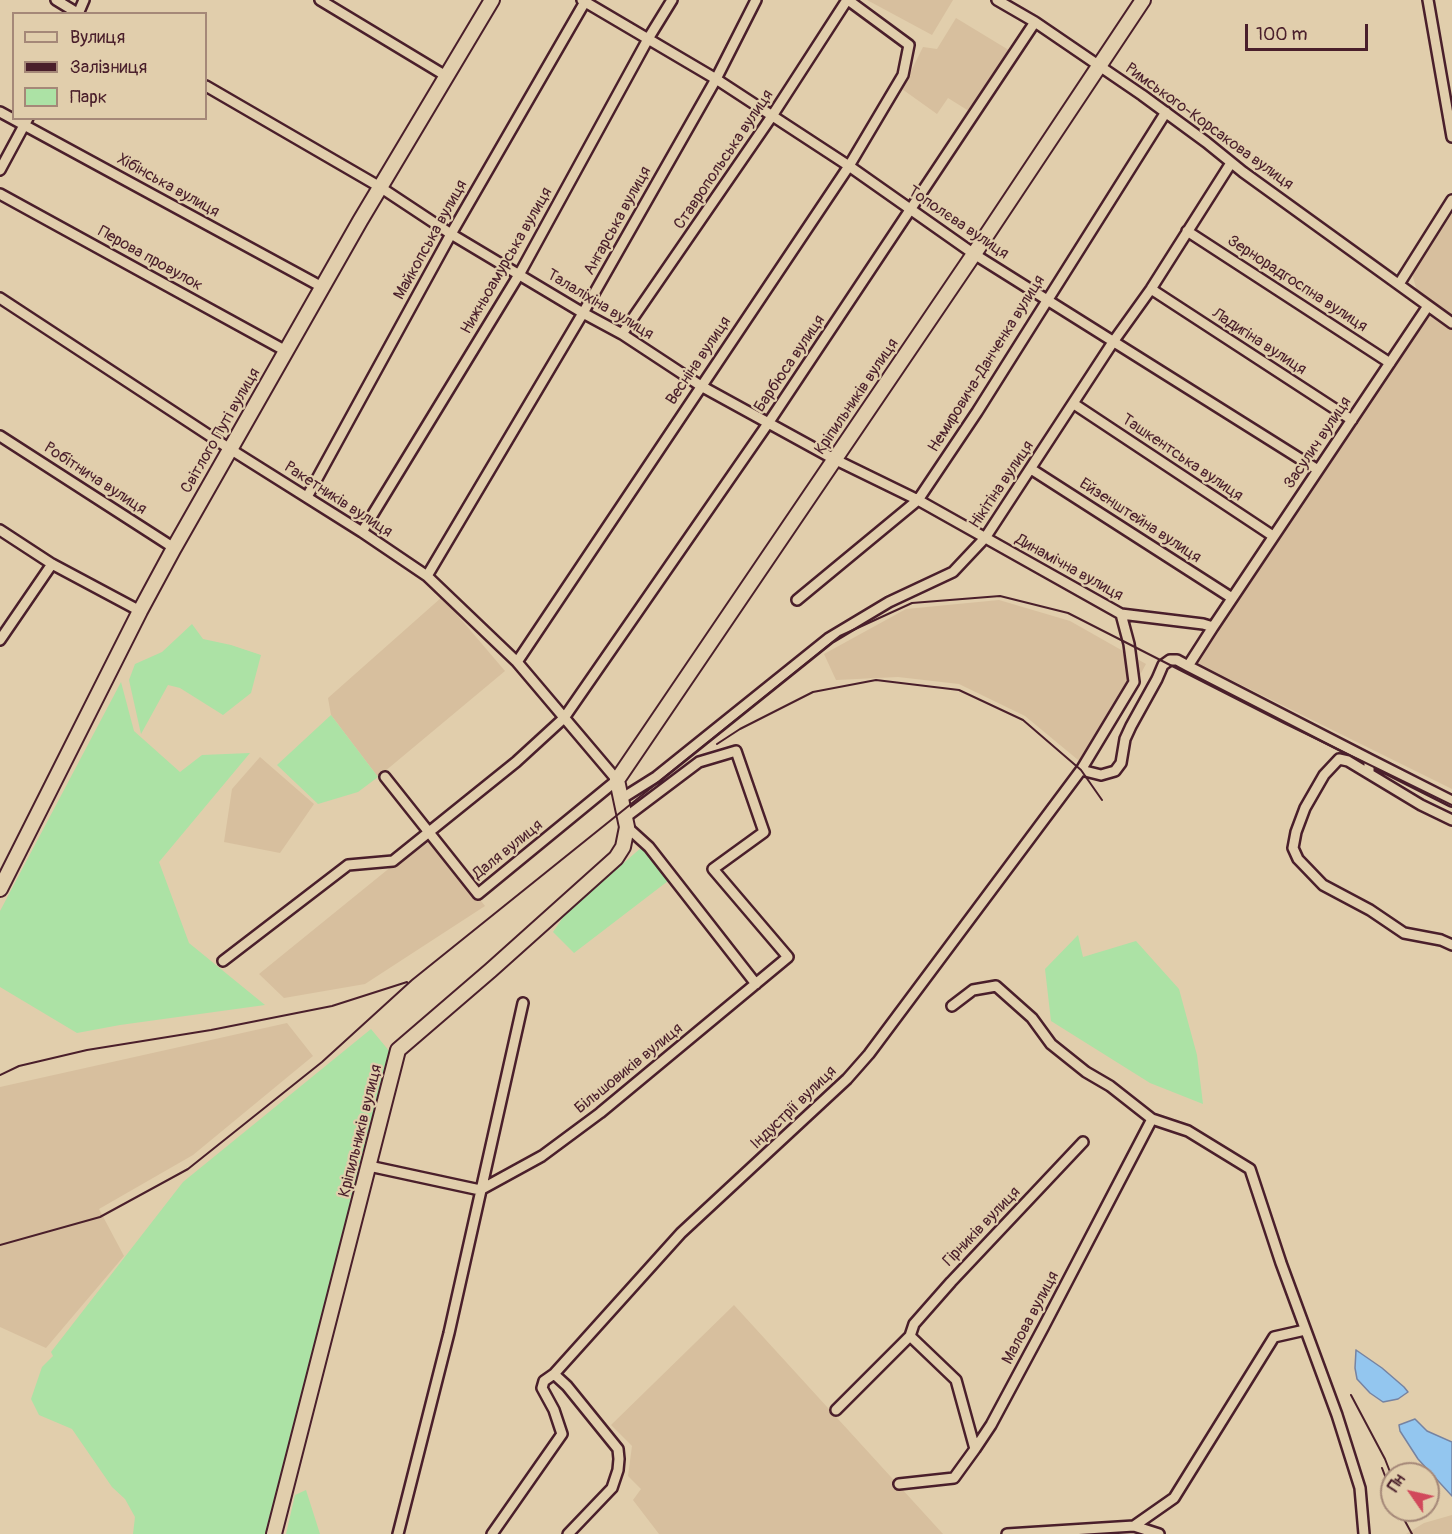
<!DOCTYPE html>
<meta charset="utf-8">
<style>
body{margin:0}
#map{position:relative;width:1452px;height:1534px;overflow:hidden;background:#e1ceac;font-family:Pangolin,sans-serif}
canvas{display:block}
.legend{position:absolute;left:12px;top:12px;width:195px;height:108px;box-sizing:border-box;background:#e1ceac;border:2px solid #a58878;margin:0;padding:8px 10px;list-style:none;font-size:18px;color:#4a1f2b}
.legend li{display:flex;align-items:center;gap:12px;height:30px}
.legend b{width:30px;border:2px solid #a58878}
.north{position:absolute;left:1380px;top:1462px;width:60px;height:60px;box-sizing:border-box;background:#e1ceac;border:2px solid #a58878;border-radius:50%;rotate:304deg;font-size:16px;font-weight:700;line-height:24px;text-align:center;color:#4a1f2b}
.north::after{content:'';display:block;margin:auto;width:21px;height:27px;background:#d1495b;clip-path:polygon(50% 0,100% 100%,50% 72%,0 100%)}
.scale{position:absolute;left:1245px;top:24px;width:123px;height:27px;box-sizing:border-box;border:3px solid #4a1f2b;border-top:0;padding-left:8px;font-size:18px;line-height:21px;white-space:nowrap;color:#4a1f2b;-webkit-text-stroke:4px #e1ceac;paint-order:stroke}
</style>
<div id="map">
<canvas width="1452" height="1534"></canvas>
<ul class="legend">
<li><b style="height:8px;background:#e1ceac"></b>Вулиця</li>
<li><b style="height:8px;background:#4a1f2b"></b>Залізниця</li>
<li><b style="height:16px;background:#ace2a5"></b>Парк</li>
</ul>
<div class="north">Пн</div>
<div class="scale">100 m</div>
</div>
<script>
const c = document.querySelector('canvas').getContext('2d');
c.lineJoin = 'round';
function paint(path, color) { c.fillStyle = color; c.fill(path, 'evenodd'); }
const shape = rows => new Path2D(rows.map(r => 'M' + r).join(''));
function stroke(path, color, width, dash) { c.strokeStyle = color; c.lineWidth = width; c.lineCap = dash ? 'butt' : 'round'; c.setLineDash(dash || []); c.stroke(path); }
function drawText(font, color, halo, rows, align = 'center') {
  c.font = font + ' Pangolin,sans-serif'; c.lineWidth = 4.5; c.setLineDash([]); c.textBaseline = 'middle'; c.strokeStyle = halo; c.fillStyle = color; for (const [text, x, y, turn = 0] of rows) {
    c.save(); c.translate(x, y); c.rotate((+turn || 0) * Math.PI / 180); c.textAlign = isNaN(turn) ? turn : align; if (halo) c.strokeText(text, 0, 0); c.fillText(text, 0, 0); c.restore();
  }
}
paint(shape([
 [867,0,953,0,932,35],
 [956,18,1012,52,972,113,948,98,937,114,902,89,923,47,937,49],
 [1452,211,1452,789,1195,662,1426,321,1412,274],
 [442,597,505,671,378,777,331,715,328,698],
 [999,600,1070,621,1146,664,1089,769,1025,716,959,684,898,677,836,680,824,654,906,609],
 [260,757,314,804,280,853,224,842,232,789],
 [429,836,485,906,365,984,284,998,259,974],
 [287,1023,313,1056,193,1155,99,1209,124,1256,46,1348,0,1327,0,1087],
 [734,1305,943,1534,659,1534,633,1500,641,1489,628,1476,632,1446,611,1425],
 [1452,1515,1452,1534,1406,1534,1424,1523]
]), '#d7bf9e');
paint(shape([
 [192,624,203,639,231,645,261,655,251,693,223,715,180,688,168,685,141,734,129,680,135,664,162,652],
 [121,682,134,731,180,772,202,755,250,753,159,862,189,943,265,1005,120,1025,77,1033,0,987,0,911],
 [331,715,378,777,358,792,318,804,277,765],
 [642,847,668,881,574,953,553,932,566,913],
 [1078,935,1083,957,1136,941,1179,989,1197,1055,1203,1104,1150,1083,1051,1021,1045,969],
 [371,1029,390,1052,268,1534,133,1534,135,1517,125,1499,112,1487,72,1429,39,1415,31,1399,42,1367,53,1356,51,1352,183,1182],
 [306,1490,320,1534,286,1534,295,1495]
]), '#ace2a5');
const water = shape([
 [1356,1350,1382,1368,1404,1387,1408,1392,1398,1399,1383,1402,1370,1393,1357,1379,1355,1368,1356,1350],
 [1415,1419,1427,1431,1452,1442,1452,1496,1418,1459,1400,1431,1399,1425,1415,1419]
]);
paint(water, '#93c6ef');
stroke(water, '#7683a1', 1.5);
const street = shape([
 [56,0,79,14],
 [320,0,446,76],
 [582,0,716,79,849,166,974,254,1318,470],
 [997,0,1035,22,1142,95,1206,142,1243,172,1452,323],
 [1428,0,1452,137],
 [78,14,84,0],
 [206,86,380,187,451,234,583,313,622,334,701,386,834,459,918,500,1121,614,1203,624,1213,627,1428,306],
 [0,112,322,287],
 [0,170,28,118],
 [0,194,286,351],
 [1187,231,1390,363],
 [1399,284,1452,200],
 [1151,289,1352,420],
 [0,298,230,449,362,532,427,576,517,662,617,780,478,894,385,777],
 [622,334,772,116,847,0],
 [1074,404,1273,536],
 [0,436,174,548],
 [1031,469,1232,598],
 [307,497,451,234,586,0],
 [0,530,52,564,140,611],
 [362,532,520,273,648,39,672,0],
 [427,576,583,313,716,79,756,0],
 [797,600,918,500,977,412,1166,112],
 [1213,627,1188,666,1369,759,1369,773],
 [0,640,52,564],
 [517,662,849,166,903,75,909,45,848,0],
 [1369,759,1452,801],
 [1081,770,1101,775,1115,771,1121,763,1125,739,1131,726,1157,679,1163,665,1170,660,1177,660,1188,666],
 [621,799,656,777,829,638,889,602,953,572,985,538,1113,342,1151,289,1231,163],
 [1452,820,1421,805,1348,761,1339,759,1324,775,1305,808,1296,832,1293,848,1298,859,1323,885,1370,910,1404,933,1441,940,1452,945],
 [627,827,649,847,756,984],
 [223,961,348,865,393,861,516,762,564,718,769,422,1035,22],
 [952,1006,973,990,996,986,1032,1018,1051,1044,1086,1072,1110,1086,1152,1119,1188,1131,1250,1169,1281,1263,1337,1415,1360,1488,1364,1534],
 [369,1166,480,1190,542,1156,600,1113,788,957,713,869,764,832,736,751,699,762,626,817],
 [910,1336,956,1380,975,1449],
 [554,1374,567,1386,618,1449,619,1459,618,1470,612,1488,568,1534],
 [836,1410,910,1336,914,1324,951,1282,1083,1142],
 [899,1484,954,1478,975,1449,991,1425,1043,1328,1152,1119],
 [1134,1526,1159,1534],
 [398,1534,449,1333,523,1003],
 [492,1534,562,1434,554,1410,542,1388,544,1381,554,1374,681,1233,847,1079,869,1054,1081,770,1134,682,1129,644,1121,614],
 [1007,1534,1134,1526,1174,1498,1274,1337,1305,1330]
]);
const secondary = shape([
 [0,889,140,611,174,548,360,221,492,0],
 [274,1534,398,1050,491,970,616,858,623,847,627,827,617,780,974,254,1143,0]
]);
stroke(street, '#4a1f2b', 14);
stroke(secondary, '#4a1f2b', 18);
stroke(street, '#e1ceac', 9);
stroke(secondary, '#e1ceac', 14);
stroke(shape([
 [717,744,740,729,813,692,876,680,959,690,1023,720,1081,770,1102,800],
 [0,1075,19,1066,87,1050,211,1030,332,1006,407,982],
 [0,1245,100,1217,188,1169,322,1062,412,980,840,636,912,603,1000,596,1068,613,1284,723,1452,805],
 [1351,1395,1385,1459,1392,1477],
 [1382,1468,1392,1494],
 [1399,1510,1412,1534]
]), '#4a1f2b', 2);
drawText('16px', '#4a1f2b', '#e1ceac', [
 ["Римського-Корсакова вулиця",1209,127,36],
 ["Ставропольська вулиця",724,160,-56],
 ["Хібінська вулиця",168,186,29],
 ["Ангарська вулиця",618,221,-61],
 ["Тополєва вулиця",958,223,34],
 ["Майкопська вулиця",431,240,-61],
 ["Перова провулок",150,259,29],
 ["Нижньоамурська вулиця",507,261,-60],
 ["Зернорадгоспна вулиця",1297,284,33],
 ["Талаліхіна вулиця",600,305,31],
 ["Ладигіна вулиця",1259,342,33],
 ["Весніна вулиця",699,361,-56],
 ["Барбюса вулиця",790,364,-56],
 ["Немировича-Данченка вулиця",987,364,-58],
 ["Кріпильників вулиця",857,397,-56],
 ["Світлого Путі вулиця",221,431,-60],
 ["Засулич вулиця",1318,443,-56],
 ["Ташкентська вулиця",1182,458,34],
 ["Робітнича вулиця",95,479,33],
 ["Нікітіна вулиця",1002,485,-56],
 ["Ракетників вулиця",338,500,33],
 ["Ейзенштейна вулиця",1140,521,33],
 ["Динамічна вулиця",1069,568,29],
 ["Даля вулиця",508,850,-39],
 ["Більшовиків вулиця",629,1069,-39],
 ["Індустрії вулиця",794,1108,-44],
 ["Кріпильників вулиця",361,1131,-76],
 ["Гірників вулиця",982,1227,-46],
 ["Малова вулиця",1031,1318,-62]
]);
</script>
